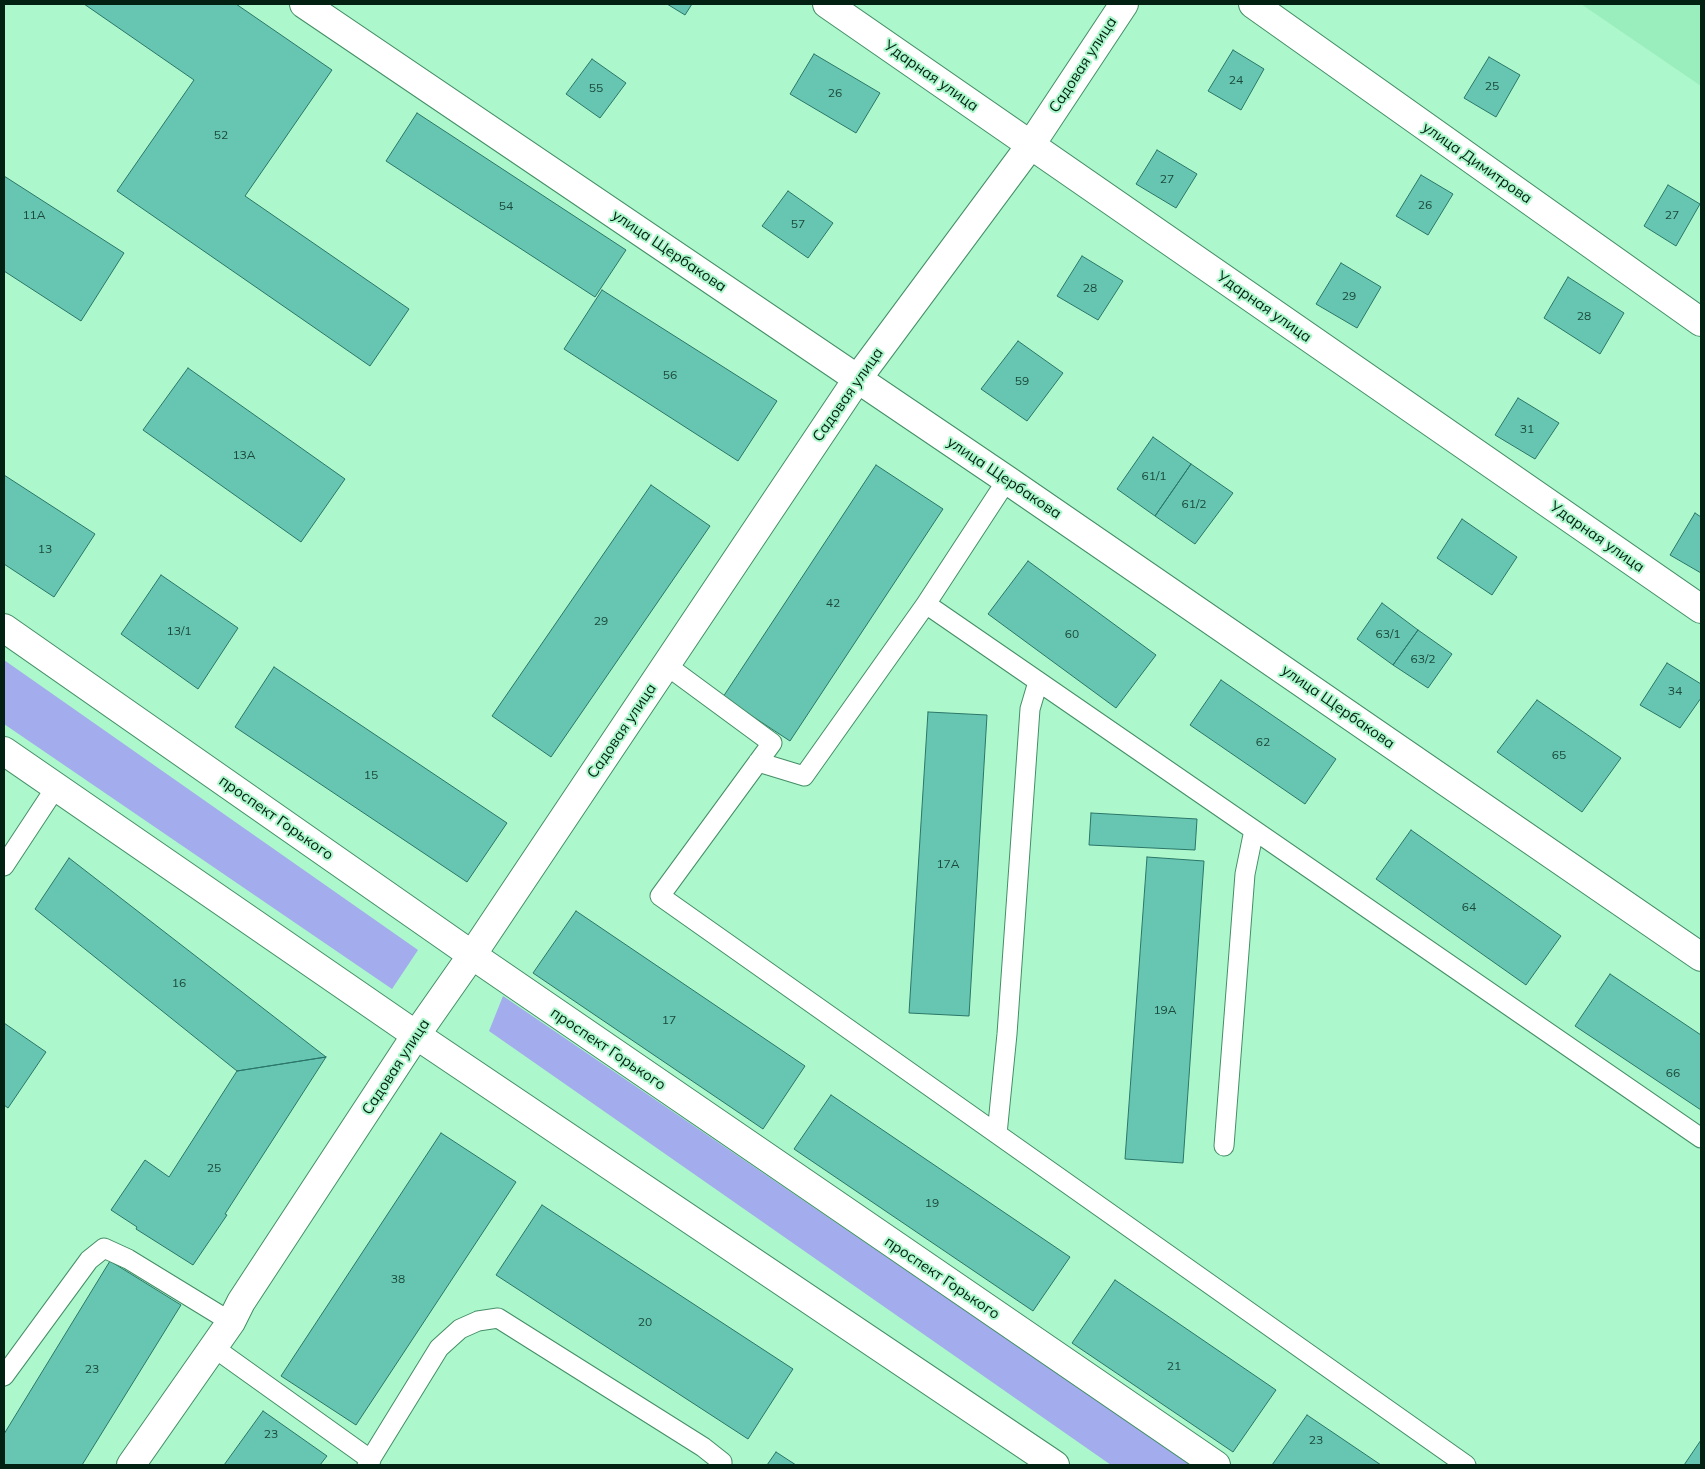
<!DOCTYPE html>
<meta charset="utf-8">
<style>
body{margin:0}
#map{position:relative;width:1705px;height:1469px;overflow:hidden;background:#acf7cb;font-family:Mulish,sans-serif}
canvas{display:block}
.frame{position:absolute;inset:0;border:5px solid #022112;pointer-events:none}
</style>
<div id="map">
<canvas width="1705" height="1469"></canvas>
<div class="frame"></div>
</div>
<script>
const c = document.querySelector('canvas').getContext('2d');
c.lineJoin = 'round';
function paint(path, color) { c.fillStyle = color; c.fill(path, 'evenodd'); }
const shape = rows => new Path2D(rows.map(r => 'M' + r).join(''));
function stroke(path, color, width, dash) { c.strokeStyle = color; c.lineWidth = width; c.lineCap = dash ? 'butt' : 'round'; c.setLineDash(dash || []); c.stroke(path); }
function drawText(font, color, halo, rows, align = 'center') {
  c.font = font + ' Mulish,sans-serif'; c.lineWidth = 4; c.setLineDash([]); c.textBaseline = 'middle'; c.strokeStyle = halo; c.fillStyle = color; for (const [text, x, y, turn = 0] of rows) {
    c.save(); c.translate(x, y); c.rotate((+turn || 0) * Math.PI / 180); c.textAlign = isNaN(turn) ? turn : align; if (halo) c.strokeText(text, 0, 0); c.fillText(text, 0, 0); c.restore();
  }
}
paint(shape([
 [1581,4,1701,4,1701,86]
]), '#9aeebd');
paint(shape([
 [4,660,418,950,392,989,4,724],
 [503,996,1192,1465,1111,1465,489,1031]
]), '#a3acec');
const building = shape([
 [84,4,236,4,332,70,245,196,409,309,370,366,117,191,194,80,84,4],
 [667,4,692,4,685,15,667,4],
 [1233,50,1264,69,1241,110,1208,91,1233,50],
 [814,54,880,93,856,133,790,94,814,54],
 [1489,57,1520,75,1496,117,1464,98,1489,57],
 [592,59,626,83,600,118,566,94,592,59],
 [417,113,626,250,595,297,386,161,417,113],
 [1157,150,1197,174,1176,208,1136,184,1157,150],
 [1421,175,1453,194,1428,235,1396,216,1421,175],
 [4,176,124,253,81,321,4,271,4,176],
 [1668,185,1700,204,1676,246,1644,226,1668,185],
 [788,191,833,223,808,258,762,226,788,191],
 [1082,256,1123,281,1098,320,1057,296,1082,256],
 [1341,263,1381,287,1357,328,1316,304,1341,263],
 [1568,277,1624,313,1600,354,1544,318,1568,277],
 [602,290,777,401,738,461,564,349,602,290],
 [1018,341,1063,373,1027,421,981,389,1018,341],
 [188,368,345,479,301,542,143,430,188,368],
 [1518,398,1559,423,1535,459,1495,435,1518,398],
 [1153,437,1191,464,1155,516,1117,489,1153,437],
 [1191,464,1233,493,1195,544,1155,516,1191,464],
 [876,465,943,509,790,741,723,697,876,465],
 [4,475,95,534,54,597,4,564,4,475],
 [651,485,710,526,551,757,492,716,651,485],
 [1695,513,1701,517,1701,573,1670,555,1695,513],
 [1462,519,1517,557,1492,595,1437,558,1462,519],
 [1028,561,1156,655,1116,708,988,614,1028,561],
 [161,575,238,628,198,689,121,634,161,575],
 [1382,603,1418,630,1393,665,1357,639,1382,603],
 [1418,630,1452,654,1428,688,1393,665,1418,630],
 [1667,663,1701,684,1701,698,1680,728,1640,705,1667,663],
 [274,667,507,823,467,882,235,727,274,667],
 [1221,680,1336,759,1305,804,1190,725,1221,680],
 [1537,700,1621,758,1582,812,1497,752,1537,700],
 [928,712,987,715,969,1016,909,1013,928,712],
 [1091,813,1197,819,1195,850,1089,845,1091,813],
 [1411,830,1561,936,1526,985,1376,879,1411,830],
 [1147,857,1204,861,1183,1163,1125,1159,1147,857],
 [69,858,326,1057,237,1071,35,909,69,858],
 [576,911,805,1066,763,1129,533,973,576,911],
 [1610,974,1701,1035,1701,1110,1575,1026,1610,974],
 [4,1023,46,1052,8,1108,4,1105,4,1023],
 [326,1057,225,1214,227,1215,193,1265,136,1229,137,1227,111,1210,145,1160,169,1177,237,1071,326,1057],
 [831,1095,1070,1257,1033,1311,794,1149,831,1095],
 [441,1133,516,1182,356,1425,281,1376,441,1133],
 [542,1205,793,1369,748,1439,496,1275,542,1205],
 [110,1261,181,1305,82,1465,4,1465,4,1434,110,1261],
 [1115,1280,1276,1390,1233,1452,1072,1343,1115,1280],
 [263,1411,327,1456,320,1465,224,1465,263,1411],
 [1307,1415,1381,1465,1272,1465,1307,1415],
 [1701,1440,1701,1465,1684,1465,1701,1440],
 [776,1452,796,1465,767,1465,776,1452]
]);
paint(building, '#66c6b2');
stroke(building, '#2b7668', 1);
const service = shape([
 [1007,480,926,604,1701,1138],
 [666,665,772,743,660,896,1466,1465],
 [758,762,804,776,926,604],
 [4,866,56,787],
 [997,1134,1007,1034,1030,709,1038,682],
 [1224,1146,1245,874,1254,830],
 [213,1347,371,1460],
 [4,1376,89,1260,104,1248,128,1259,231,1322],
 [367,1465,439,1348,460,1329,478,1321,498,1318,703,1447,722,1462,722,1465]
]);
const minor = shape([
 [827,4,1701,609],
 [1253,4,1701,322],
 [131,1465,231,1322,241,1302,416,1035,472,955,858,378,1030,146,1124,4]
]);
const tertiary = shape([
 [4,628,472,955,1216,1465],
 [4,751,416,1035,1055,1465]
]);
const secondary = shape([
 [304,4,1007,480,1701,957]
]);
stroke(service, '#448e66', 21);
stroke(minor, '#448e66', 30);
stroke(tertiary, '#448e66', 30);
stroke(secondary, '#448e66', 30);
stroke(service, '#fff', 19);
stroke(minor, '#fff', 28);
stroke(tertiary, '#fff', 28);
stroke(secondary, '#fff', 28);
drawText('12px', '#1b4a3a', null, [
 ["24",1236,80],
 ["25",1492,86],
 ["55",596,88],
 ["26",835,93],
 ["52",221,135],
 ["27",1167,179],
 ["26",1425,205],
 ["54",506,206],
 ["11А",34,215],
 ["27",1672,215],
 ["57",798,224],
 ["28",1090,288],
 ["29",1349,296],
 ["28",1584,316],
 ["56",670,375],
 ["59",1022,381],
 ["31",1527,429],
 ["13А",244,455],
 ["61/1",1154,476],
 ["61/2",1194,504],
 ["13",45,549],
 ["42",833,603],
 ["29",601,621],
 ["13/1",179,631],
 ["60",1072,634],
 ["63/1",1388,634],
 ["63/2",1423,659],
 ["34",1675,691],
 ["62",1263,742],
 ["65",1559,755],
 ["15",371,775],
 ["17А",948,864],
 ["64",1469,907],
 ["16",179,983],
 ["19А",1165,1010],
 ["17",669,1020],
 ["66",1673,1073],
 ["25",214,1168],
 ["19",932,1203],
 ["38",398,1279],
 ["20",645,1322],
 ["21",1174,1366],
 ["23",92,1369],
 ["23",271,1434],
 ["23",1316,1440]
]);
drawText('15px', '#022112', '#acf7cb', [
 ["Садовая улица",1083,65,-57],
 ["Ударная улица",931,76,35],
 ["улица Димитрова",1477,163,35],
 ["улица Щербакова",669,251,34],
 ["Ударная улица",1264,307,35],
 ["Садовая улица",848,395,-55],
 ["улица Щербакова",1004,478,34],
 ["Ударная улица",1597,537,35],
 ["улица Щербакова",1338,707,35],
 ["Садовая улица",622,731,-56],
 ["проспект Горького",276,818,35],
 ["проспект Горького",608,1049,34],
 ["Садовая улица",396,1067,-57],
 ["проспект Горького",942,1278,34]
]);
</script>
